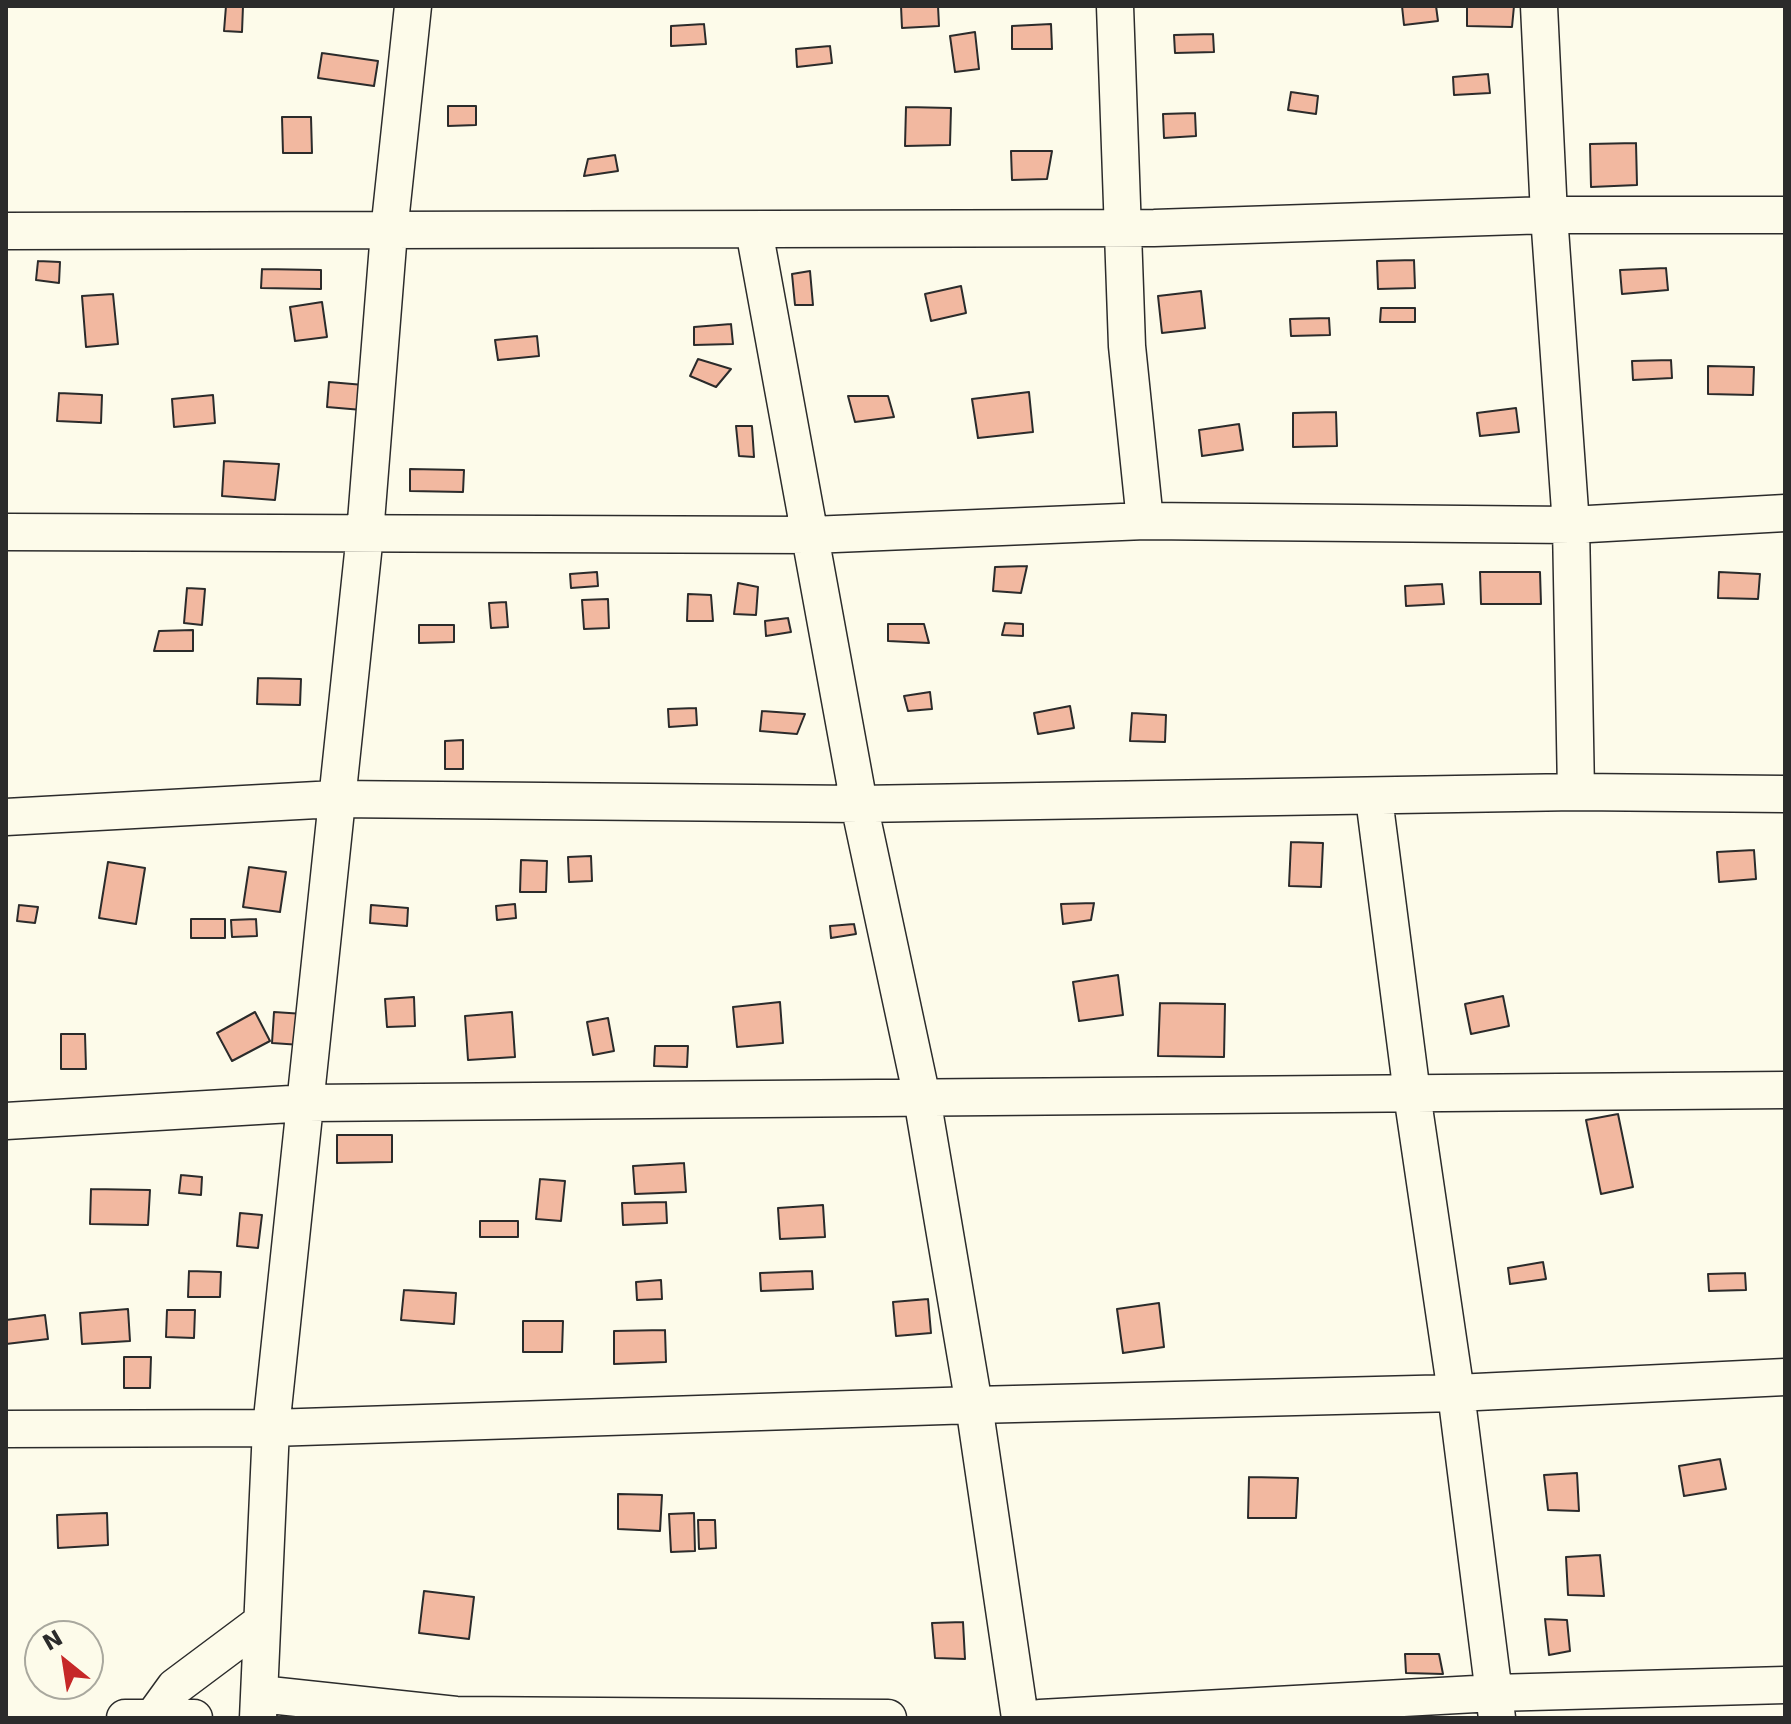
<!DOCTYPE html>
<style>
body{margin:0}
#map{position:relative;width:1791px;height:1724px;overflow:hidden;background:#fdfbea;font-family:"DejaVu Sans",sans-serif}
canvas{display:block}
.frame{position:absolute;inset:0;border:8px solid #2b2b2b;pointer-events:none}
.north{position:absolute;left:24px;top:1620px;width:80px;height:80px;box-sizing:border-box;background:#fdfbea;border:2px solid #a9a89e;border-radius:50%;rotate:330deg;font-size:22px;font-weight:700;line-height:32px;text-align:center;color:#2b2b2b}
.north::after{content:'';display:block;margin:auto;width:28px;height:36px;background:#c62828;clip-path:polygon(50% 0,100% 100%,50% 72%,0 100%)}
</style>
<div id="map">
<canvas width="1791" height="1724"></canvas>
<div class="frame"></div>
<div class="north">N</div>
</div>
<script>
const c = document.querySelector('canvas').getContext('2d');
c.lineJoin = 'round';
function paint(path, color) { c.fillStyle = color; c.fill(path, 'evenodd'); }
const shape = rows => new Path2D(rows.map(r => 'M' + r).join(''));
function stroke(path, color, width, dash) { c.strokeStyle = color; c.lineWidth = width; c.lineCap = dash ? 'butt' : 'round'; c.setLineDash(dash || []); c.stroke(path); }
const building = shape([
 [226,6,243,6,242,32,224,31,226,6],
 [901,6,938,6,939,26,902,28,901,6],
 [1402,6,1436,6,1438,21,1404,25,1402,6],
 [1467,6,1514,6,1512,27,1467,26,1467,6],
 [704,24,706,44,671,46,671,26,704,24],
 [1051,24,1052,49,1012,49,1012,26,1051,24],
 [975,32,979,69,955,72,950,36,975,32],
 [1213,34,1214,52,1175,53,1174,35,1213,34],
 [830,46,832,63,797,67,796,49,830,46],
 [322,53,378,61,374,86,318,78,322,53],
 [1488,74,1490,93,1454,95,1453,77,1488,74],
 [1291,92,1318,96,1316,114,1288,110,1291,92],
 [448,106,476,106,476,125,448,126,448,106],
 [906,107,951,108,950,145,905,146,906,107],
 [1195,113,1196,136,1164,138,1163,114,1195,113],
 [282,117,311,117,312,153,283,153,282,117],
 [1636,143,1637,185,1591,187,1590,144,1636,143],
 [1011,151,1052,151,1047,179,1012,180,1011,151],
 [615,155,618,171,584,176,588,159,615,155],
 [1414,260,1415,288,1378,289,1377,261,1414,260],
 [38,261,60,262,59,283,36,280,38,261],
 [1666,268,1668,290,1622,294,1620,270,1666,268],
 [262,269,321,270,321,289,261,288,262,269],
 [810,271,813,305,795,305,792,274,810,271],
 [961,286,966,313,931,321,925,294,961,286],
 [1201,291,1205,328,1162,333,1158,296,1201,291],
 [113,294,118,344,86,347,82,296,113,294],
 [322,302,327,337,295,341,290,307,322,302],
 [1381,308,1415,308,1415,322,1380,322,1381,308],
 [1329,318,1330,335,1291,336,1290,319,1329,318],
 [731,324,733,344,694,345,694,327,731,324],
 [537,336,539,356,498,360,495,340,537,336],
 [698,359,731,369,716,387,690,376,698,359],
 [1671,360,1672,378,1633,380,1632,361,1671,360],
 [1708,366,1754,367,1753,395,1708,394,1708,366],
 [329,382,364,385,362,410,327,407,329,382],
 [1029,392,1033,432,978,438,972,399,1029,392],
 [59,393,102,395,101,423,57,421,59,393],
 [213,395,215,423,174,427,172,399,213,395],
 [848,396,888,396,894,417,855,422,848,396],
 [1516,408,1519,432,1480,436,1477,413,1516,408],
 [1336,412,1337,446,1293,447,1293,413,1336,412],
 [1239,424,1243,450,1202,456,1199,430,1239,424],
 [736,426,752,426,754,457,739,456,736,426],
 [224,461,279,464,275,500,222,496,224,461],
 [410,469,464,470,463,492,410,491,410,469],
 [1027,566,1021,593,993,591,995,567,1027,566],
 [597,572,598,586,571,588,570,574,597,572],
 [1480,572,1540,572,1541,604,1481,604,1480,572],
 [1719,572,1760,574,1758,599,1718,598,1719,572],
 [738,583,758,587,756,615,734,614,738,583],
 [1442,584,1444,604,1406,606,1405,586,1442,584],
 [187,588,205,589,202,625,184,623,187,588],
 [688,594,711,595,713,621,687,621,688,594],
 [608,599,609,628,584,629,582,600,608,599],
 [506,602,508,627,491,628,489,603,506,602],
 [788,618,791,632,766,636,765,621,788,618],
 [1005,623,1023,624,1023,636,1002,635,1005,623],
 [888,624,924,624,929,643,888,641,888,624],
 [419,625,454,625,454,642,419,643,419,625],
 [193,630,193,651,154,651,159,631,193,630],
 [258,678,301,679,300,705,257,704,258,678],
 [930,692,932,709,908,711,904,696,930,692],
 [1070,706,1074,728,1038,734,1034,713,1070,706],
 [696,708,697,725,669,727,668,709,696,708],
 [762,711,805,714,797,734,760,731,762,711],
 [1132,713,1166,715,1165,742,1130,741,1132,713],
 [463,740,463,769,445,769,445,741,463,740],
 [1291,842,1323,843,1321,887,1289,886,1291,842],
 [1754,850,1756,879,1719,882,1717,852,1754,850],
 [591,856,592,881,569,882,568,857,591,856],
 [521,860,547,861,546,892,520,892,521,860],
 [108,862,145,868,136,924,99,918,108,862],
 [249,867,286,872,280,912,243,907,249,867],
 [1094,903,1091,920,1063,924,1061,904,1094,903],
 [515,904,516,918,497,920,496,906,515,904],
 [19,905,38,907,35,923,17,921,19,905],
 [371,905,408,908,407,926,370,923,371,905],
 [191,919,225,919,225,938,191,938,191,919],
 [256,919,257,936,232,937,231,920,256,919],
 [854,924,856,934,831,938,830,926,854,924],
 [1118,975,1123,1015,1079,1021,1073,982,1118,975],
 [1503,996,1509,1026,1471,1034,1465,1004,1503,996],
 [414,997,415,1026,387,1027,385,999,414,997],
 [780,1002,783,1043,737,1047,733,1007,780,1002],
 [1160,1003,1225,1004,1224,1057,1158,1056,1160,1003],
 [255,1012,270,1041,232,1061,217,1033,255,1012],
 [274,1012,304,1014,301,1045,272,1043,274,1012],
 [512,1012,515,1057,468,1060,465,1016,512,1012],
 [608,1018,614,1051,593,1055,587,1022,608,1018],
 [61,1034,85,1034,86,1069,61,1069,61,1034],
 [655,1046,688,1046,687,1067,654,1066,655,1046],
 [1618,1114,1633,1187,1601,1194,1586,1120,1618,1114],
 [337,1135,392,1135,392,1162,337,1163,337,1135],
 [684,1163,686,1192,635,1194,633,1166,684,1163],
 [181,1175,202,1177,201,1195,179,1193,181,1175],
 [540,1179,565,1181,561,1221,536,1219,540,1179],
 [91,1189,150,1190,148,1225,90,1224,91,1189],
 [666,1202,667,1223,623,1225,622,1203,666,1202],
 [823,1205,825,1237,780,1239,778,1208,823,1205],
 [240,1213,262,1215,258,1248,237,1246,240,1213],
 [480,1221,518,1221,518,1237,480,1237,480,1221],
 [1543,1262,1546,1279,1510,1284,1508,1268,1543,1262],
 [189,1271,221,1272,220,1297,188,1297,189,1271],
 [812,1271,813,1289,761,1291,760,1273,812,1271],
 [1745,1273,1746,1290,1709,1291,1708,1274,1745,1273],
 [661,1280,662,1299,637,1300,636,1282,661,1280],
 [404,1290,456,1293,454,1324,401,1320,404,1290],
 [928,1299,931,1333,896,1336,893,1302,928,1299],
 [1159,1303,1164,1347,1123,1353,1117,1309,1159,1303],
 [128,1309,130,1341,82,1344,80,1313,128,1309],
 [167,1310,195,1310,194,1338,166,1337,167,1310],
 [45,1315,48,1339,6,1344,6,1320,45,1315],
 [523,1321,563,1321,562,1352,523,1352,523,1321],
 [665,1330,666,1362,614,1364,614,1331,665,1330],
 [124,1357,151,1357,150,1388,124,1388,124,1357],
 [1720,1459,1726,1489,1684,1496,1679,1466,1720,1459],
 [1577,1473,1579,1511,1548,1510,1544,1475,1577,1473],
 [1249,1477,1298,1478,1296,1518,1248,1518,1249,1477],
 [618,1494,662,1495,660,1531,618,1529,618,1494],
 [107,1513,108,1545,58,1548,57,1515,107,1513],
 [694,1513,695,1551,671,1552,669,1514,694,1513],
 [698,1520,715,1520,716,1548,699,1549,698,1520],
 [1600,1555,1604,1596,1568,1595,1566,1557,1600,1555],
 [424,1591,474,1597,469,1639,419,1633,424,1591],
 [1545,1619,1567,1620,1570,1651,1549,1655,1545,1619],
 [963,1622,965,1659,935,1658,932,1623,963,1622],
 [1405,1654,1439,1654,1443,1674,1406,1673,1405,1654]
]);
paint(building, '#f2b8a0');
stroke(building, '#2b2b2b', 2);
const minor = shape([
 [1115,6,1127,346,1145,521],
 [1539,6,1549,215,1571,525,1576,792],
 [754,230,859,804,922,1098,974,1405,1020,1718],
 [6,231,1154,228,1549,215,1785,215],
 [6,532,811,535,1145,521,1571,525,1785,513],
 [1374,798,1412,1094,1456,1393,1497,1718],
 [6,817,335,799,859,804,1576,792,1785,794],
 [6,1121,308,1103,1785,1090],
 [6,1429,271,1428,974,1405,1456,1393,1785,1377],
 [260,1694,456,1715,888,1718],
 [154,1716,175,1687,262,1622],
 [125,1718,194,1718],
 [258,1718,271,1428,365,534,389,232,413,6],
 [1040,1718,1494,1693,1785,1685]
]);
stroke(minor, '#2b2b2b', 39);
stroke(minor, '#fdfbea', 36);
</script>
